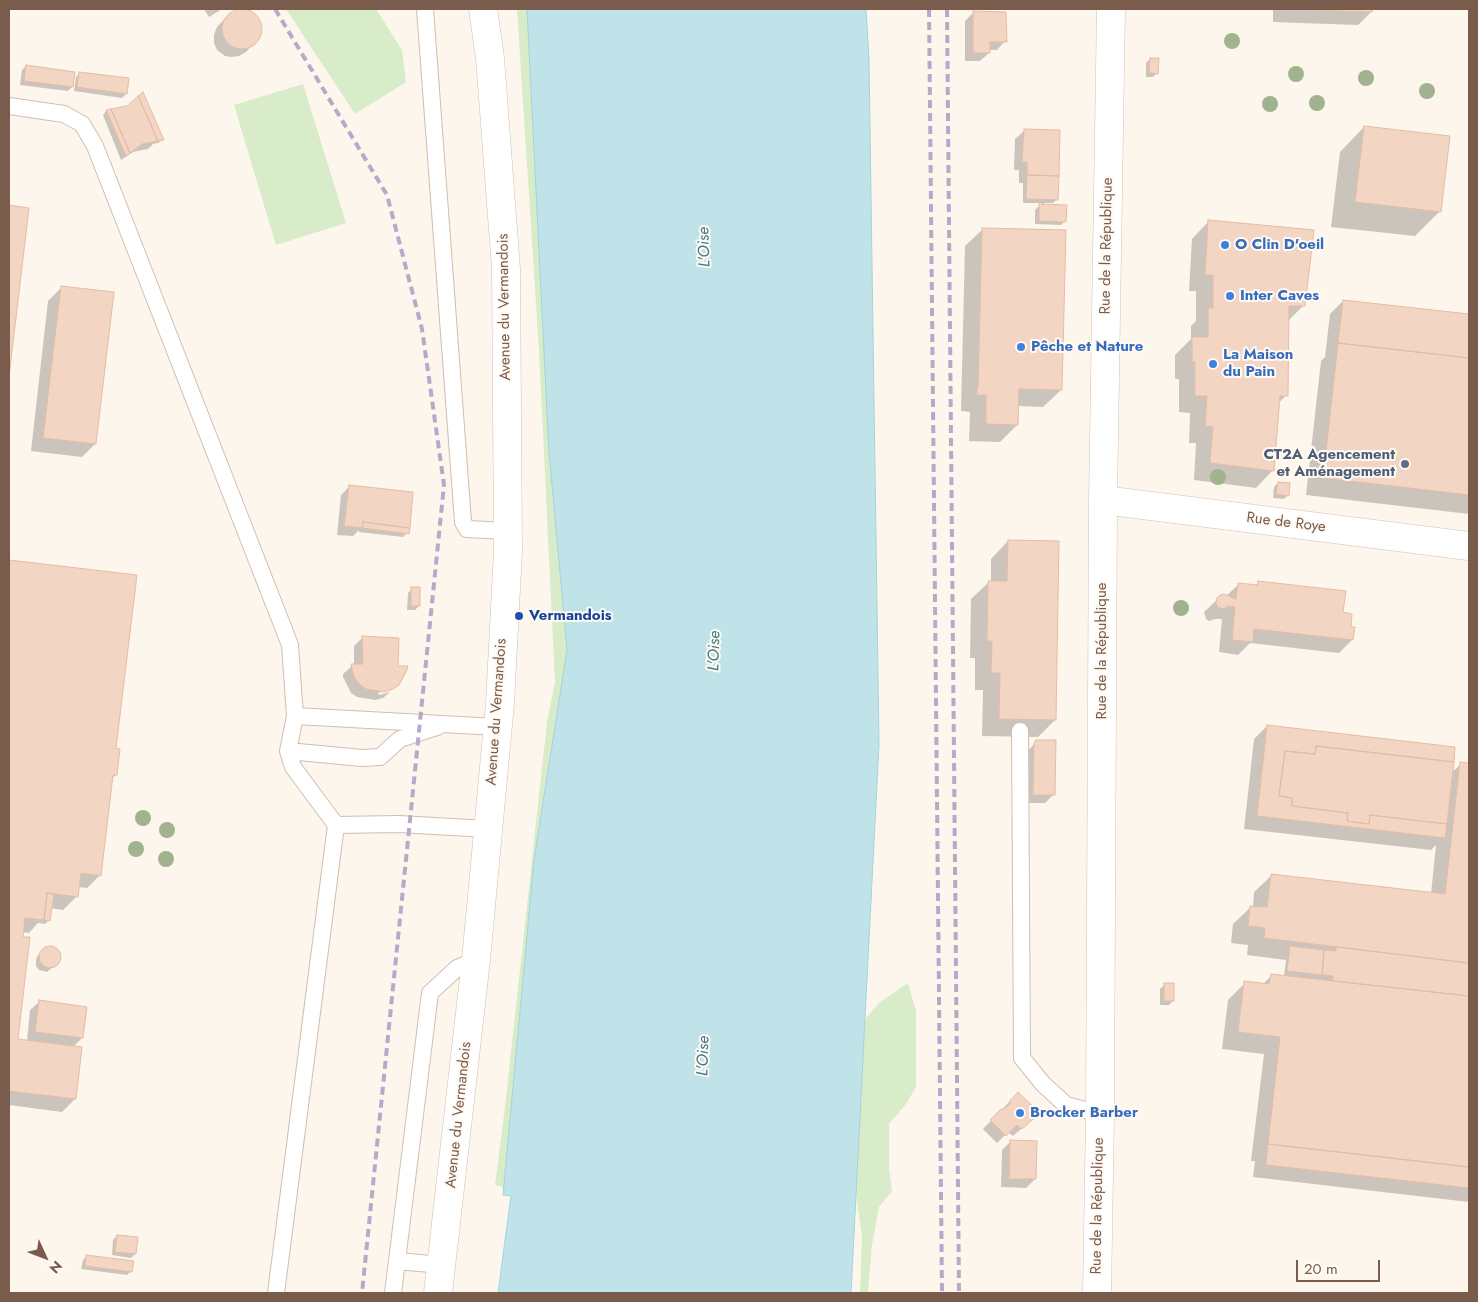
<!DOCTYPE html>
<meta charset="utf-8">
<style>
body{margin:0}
#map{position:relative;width:1478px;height:1302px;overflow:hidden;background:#fdf6ec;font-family:Jost,sans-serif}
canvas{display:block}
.frame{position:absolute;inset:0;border:10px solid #7a5c4d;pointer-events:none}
.north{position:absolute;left:20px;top:1232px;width:50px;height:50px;-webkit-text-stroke:4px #fffaf3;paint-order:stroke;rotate:133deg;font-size:14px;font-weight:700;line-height:20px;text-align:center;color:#7a5c4d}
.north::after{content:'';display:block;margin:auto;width:18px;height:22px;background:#7a5c4d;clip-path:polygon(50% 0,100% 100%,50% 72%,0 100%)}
.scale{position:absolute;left:1296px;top:1260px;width:84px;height:22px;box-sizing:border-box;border:2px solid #7a5c4d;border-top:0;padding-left:6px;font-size:15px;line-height:18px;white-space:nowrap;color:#7a5c4d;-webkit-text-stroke:4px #fffaf3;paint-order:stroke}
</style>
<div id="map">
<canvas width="1478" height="1302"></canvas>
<div class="frame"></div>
<div class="north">N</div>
<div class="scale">20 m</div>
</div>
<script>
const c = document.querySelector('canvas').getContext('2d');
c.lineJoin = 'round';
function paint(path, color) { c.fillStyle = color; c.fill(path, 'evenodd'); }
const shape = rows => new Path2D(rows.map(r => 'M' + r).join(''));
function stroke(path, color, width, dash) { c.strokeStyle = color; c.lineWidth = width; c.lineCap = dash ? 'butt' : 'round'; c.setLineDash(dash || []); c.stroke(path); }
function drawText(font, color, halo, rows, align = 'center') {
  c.font = font + ' Jost,sans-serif'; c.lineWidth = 4; c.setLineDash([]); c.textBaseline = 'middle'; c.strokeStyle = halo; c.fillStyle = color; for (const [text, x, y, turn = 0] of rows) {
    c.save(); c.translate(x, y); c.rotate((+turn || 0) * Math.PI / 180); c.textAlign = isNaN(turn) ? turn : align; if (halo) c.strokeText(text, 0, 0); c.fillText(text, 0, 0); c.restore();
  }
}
paint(shape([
 [286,9,376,9,402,50,406,82,355,114],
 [517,9,542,9,570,682,518,1177,503,1187,495,1185,505,1107,547,722,555,682,539,351],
 [303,84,346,223,276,245,234,105],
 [908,983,916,1011,916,1087,906,1104,889,1124,889,1169,892,1191,879,1207,872,1245,868,1293,860,1293,862,1235,852,1171,865,1019,880,1002]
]), '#d8ecc9');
const water = shape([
 [527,9,866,9,869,58,879,744,851,1293,498,1293,511,1196,503,1195,534,860,567,650,549,452,527,9]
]);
paint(water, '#bfe3e8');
stroke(water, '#a5d3da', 1);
paint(shape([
 [204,9,222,9,209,17],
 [244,9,252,12,258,18,261,31,260,36,246,52,239,56,231,57,225,56,217,50,214,43,214,35,217,27,231,12,237,10],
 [1273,9,1371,9,1371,12,1358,25,1273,22],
 [973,13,1005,41,997,50,989,50,989,53,980,61,965,61,965,21],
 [1150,59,1157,73,1153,77,1146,77,1146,63],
 [26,66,72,87,68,91,20,85,22,70],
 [80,73,126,94,122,98,74,91,76,77],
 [128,107,162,140,158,143,153,144,148,149,133,152,121,160,103,115,106,111],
 [1364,127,1440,211,1415,236,1331,227,1340,152],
 [1024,131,1057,199,1053,203,1044,203,1044,206,1065,221,1061,225,1035,224,1035,210,1042,203,1023,203,1023,183,1019,183,1019,170,1014,170,1015,139],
 [9,207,28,209,9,369],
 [1209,221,1304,305,1287,322,1286,395,1279,403,1273,470,1256,488,1194,480,1196,443,1189,443,1190,413,1179,412,1179,379,1175,379,1175,355,1191,339,1191,326,1196,321,1196,291,1189,291,1192,239],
 [983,229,1061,390,1043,407,1017,406,1017,425,1000,442,969,441,970,412,961,411,965,246],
 [61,288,95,444,82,457,31,451,48,301],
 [1343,301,1469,316,1469,514,1306,495,1321,361,1325,357,1330,314],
 [1278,483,1288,495,1284,499,1273,498,1274,487],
 [350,486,407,533,403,537,359,532,359,530,353,536,337,535,341,495],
 [1008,541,1055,720,1038,737,982,736,983,690,975,690,975,658,970,658,971,599,989,582,991,582,991,559],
 [9,561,135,576,115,749,116,775,111,779,100,875,87,888,78,887,76,897,63,910,50,908,49,920,45,924,38,923,29,933,22,932,16,1040,27,1041,30,1010,39,1002,82,1038,73,1047,75,1099,62,1112,9,1105],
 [1259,582,1342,614,1350,628,1352,640,1339,653,1250,643,1238,655,1219,652,1222,619,1215,619,1209,621,1206,619,1204,612,1221,596,1226,596,1238,585,1255,586],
 [412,589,419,606,415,610,407,610,408,593],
 [363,637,393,688,378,693,379,695,390,692,383,698,375,700,357,697,351,693,343,677,343,674,352,666,354,666,354,646],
 [1267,726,1451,773,1461,764,1469,764,1469,1202,1253,1177,1255,1161,1251,1161,1264,1054,1222,1049,1228,1000,1245,983,1262,985,1272,975,1284,976,1286,960,1247,955,1248,945,1231,943,1233,924,1251,907,1253,907,1254,892,1272,875,1431,894,1436,845,1431,850,1244,829,1254,739],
 [1037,741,1054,794,1045,803,1025,803,1026,753],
 [49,947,58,950,60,961,47,972,39,970,36,966,36,960,38,955],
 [1164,985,1173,1001,1169,1005,1160,1005,1160,989],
 [1018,1093,1030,1121,1013,1136,1008,1132,997,1143,983,1129],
 [1010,1142,1035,1179,1026,1188,1001,1187,1002,1150],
 [117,1236,135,1254,131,1258,112,1255,113,1240],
 [87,1256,131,1271,127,1275,81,1269,83,1260]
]), '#0003');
const building = shape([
 '222 29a20 20 0 1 1 40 0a20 20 0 1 1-40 0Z',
 [1285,9,1373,9,1372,12,1285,9],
 [973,11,1006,12,1007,42,990,42,990,53,973,53,973,11],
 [1150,58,1159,58,1158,74,1149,73,1150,58],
 [26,65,75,72,73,87,24,81,26,65],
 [79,72,129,78,127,94,77,87,79,72],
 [143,92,164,140,158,141,138,96,143,92],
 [138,96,158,141,142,144,130,153,111,109,127,106,138,96],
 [111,109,130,153,126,156,106,110,111,109],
 [1364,126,1450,136,1441,212,1355,202,1364,126],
 [1024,129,1060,130,1059,176,1027,175,1027,162,1022,162,1024,129],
 [1027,175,1059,176,1058,200,1026,199,1027,175],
 [1039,204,1067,205,1066,222,1039,221,1039,204],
 [9,205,29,208,9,377,9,205],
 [1208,220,1314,230,1305,306,1289,306,1288,396,1280,396,1274,471,1210,463,1213,427,1205,426,1207,396,1195,396,1195,362,1192,362,1192,337,1208,337,1208,308,1213,308,1213,275,1205,275,1208,220],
 [982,228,1066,230,1062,390,1019,389,1018,425,986,424,986,395,977,395,977,388,978,388,982,228],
 [61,286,114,292,96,444,43,438,61,286],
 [1343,300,1469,314,1469,358,1338,343,1343,300],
 [1338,343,1469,358,1469,495,1323,478,1338,343],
 [1278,482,1290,483,1289,496,1276,494,1278,482],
 [349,485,413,492,410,528,363,522,362,528,344,526,349,485],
 [363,522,410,528,409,534,362,528,363,522],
 [1008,540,1059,541,1056,720,999,719,1000,673,991,673,992,641,987,641,988,581,1007,581,1008,540],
 [9,560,137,575,116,748,120,749,117,775,113,775,101,876,81,873,78,897,47,893,44,920,25,918,23,937,30,937,18,1039,82,1047,76,1099,9,1091,9,560],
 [1258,581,1346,591,1343,612,1352,614,1351,627,1355,627,1353,640,1254,629,1253,642,1232,640,1235,607,1229,606,1223,609,1218,607,1216,603,1217,598,1220,595,1224,594,1236,599,1238,583,1258,585,1258,581],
 [411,587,420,587,420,606,411,606,411,587],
 [362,636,399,638,398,666,408,666,407,670,399,685,393,689,384,692,366,689,359,684,354,677,351,664,363,664,362,636],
 [1267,725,1455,747,1454,762,1316,746,1315,754,1285,751,1279,796,1292,798,1292,806,1348,813,1347,821,1369,824,1370,815,1447,824,1445,838,1257,816,1267,725],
 [1036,740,1056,740,1055,795,1033,795,1034,743,1036,740],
 [1316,746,1454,762,1447,824,1370,815,1369,824,1347,821,1348,813,1292,806,1292,798,1279,796,1285,751,1315,754,1316,746],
 [1460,762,1469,763,1469,963,1264,938,1265,928,1248,926,1250,906,1267,907,1271,874,1445,894,1460,762],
 [47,893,54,894,50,921,44,920,47,893],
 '39 957a11 11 0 1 1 22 0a11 11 0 1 1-22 0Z',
 [1290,946,1324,950,1322,975,1287,971,1290,946],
 [1336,947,1469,963,1469,996,1333,981,1333,976,1322,975,1324,950,1336,951,1336,947],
 [1271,974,1469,996,1469,1167,1268,1144,1280,1037,1238,1032,1244,981,1269,984,1271,974],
 [1164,983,1174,983,1174,1001,1164,1001,1164,983],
 [39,1000,87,1007,83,1038,35,1032,39,1000],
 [1018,1092,1040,1113,1022,1129,1017,1125,1006,1136,990,1120,1001,1109,1003,1110,1011,1103,1009,1102,1018,1092],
 [1010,1140,1037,1141,1036,1179,1009,1179,1010,1140],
 [1268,1144,1469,1167,1469,1188,1266,1165,1268,1144],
 [117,1235,138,1237,136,1254,115,1252,117,1235],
 [86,1255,134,1261,132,1272,85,1266,86,1255]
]);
paint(building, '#f3d5c3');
stroke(building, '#e6bba3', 1);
const lane = shape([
 [425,9,463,522,467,529,508,531],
 [9,106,64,114,82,124,95,146,290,645,295,716,288,751,293,767,336,825,276,1293],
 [295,716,497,727],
 [1020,731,1022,1058,1043,1084,1066,1105,1100,1114],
 [288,751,362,758,380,757,400,739,437,727],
 [336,825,399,824,488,829],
 [397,1261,442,1265],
 [393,1293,430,993,457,968,476,960]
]);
const street = shape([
 [438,1293,476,960,500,703,508,551,506,269,490,58,483,9]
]);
const secondary = shape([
 [1103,500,1469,546],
 [1097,1293,1100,1114,1103,500,1111,9]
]);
stroke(lane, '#d1beb0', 18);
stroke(street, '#d1beb0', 29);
stroke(secondary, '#d6c0b0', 29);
stroke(lane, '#fff', 16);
stroke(street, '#fff', 28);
stroke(secondary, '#fff', 28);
stroke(shape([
 [275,9,387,195,422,329,444,485,362,1293],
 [929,9,942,1293],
 [947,9,959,1293]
]), '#b9a8c9', 4, [8, 5]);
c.fillStyle = '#a0b28e';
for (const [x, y] of [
 [1232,41],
 [1296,74],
 [1366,78],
 [1427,91],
 [1317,103],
 [1270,104],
 [1218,477],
 [1181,608],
 [143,818],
 [167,830],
 [136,849],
 [166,859]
]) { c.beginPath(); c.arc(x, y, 8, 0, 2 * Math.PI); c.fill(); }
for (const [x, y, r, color] of [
 [1225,245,5,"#3f7fe0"],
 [1230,296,5,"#3f7fe0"],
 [1021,347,5,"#3f7fe0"],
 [1213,364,5,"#3f7fe0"],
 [1405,464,5,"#5c6f8a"],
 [519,616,5,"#1a4fb4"],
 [1020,1113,5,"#3f7fe0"]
]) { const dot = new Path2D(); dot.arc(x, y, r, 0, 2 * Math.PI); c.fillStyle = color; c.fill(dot); stroke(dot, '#fffaf3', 2); }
drawText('bold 15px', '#366cbe', '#fffaf3', [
 ["O Clin D'oeil",1235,245],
 ["Inter Caves",1240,296],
 ["Pêche et Nature",1031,347],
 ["La Maison",1223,355],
 ["du Pain",1223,372],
 ["Brocker Barber",1030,1113]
], 'left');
drawText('15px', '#7a5c4d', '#fffaf3', [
 ["Rue de la République",1107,246,-89],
 ["Avenue du Vermandois",505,307,-91],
 ["Rue de Roye",1286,523,7],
 ["Rue de la République",1102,651,-90],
 ["Avenue du Vermandois",497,712,-86],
 ["Avenue du Vermandois",459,1115,-84],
 ["Rue de la République",1098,1206,-89]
]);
drawText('bold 15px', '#4e5e75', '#fffaf3', [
 ["CT2A Agencement",1395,455],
 ["et Aménagement",1395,472]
], 'right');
drawText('bold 15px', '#164399', '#fffaf3', [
 ["Vermandois",529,616]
], 'left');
drawText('italic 16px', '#437c86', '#fffaf3', [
 ["L'Oise",705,247,-92],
 ["L'Oise",715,651,-88],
 ["L'Oise",704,1056,-88]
]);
</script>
